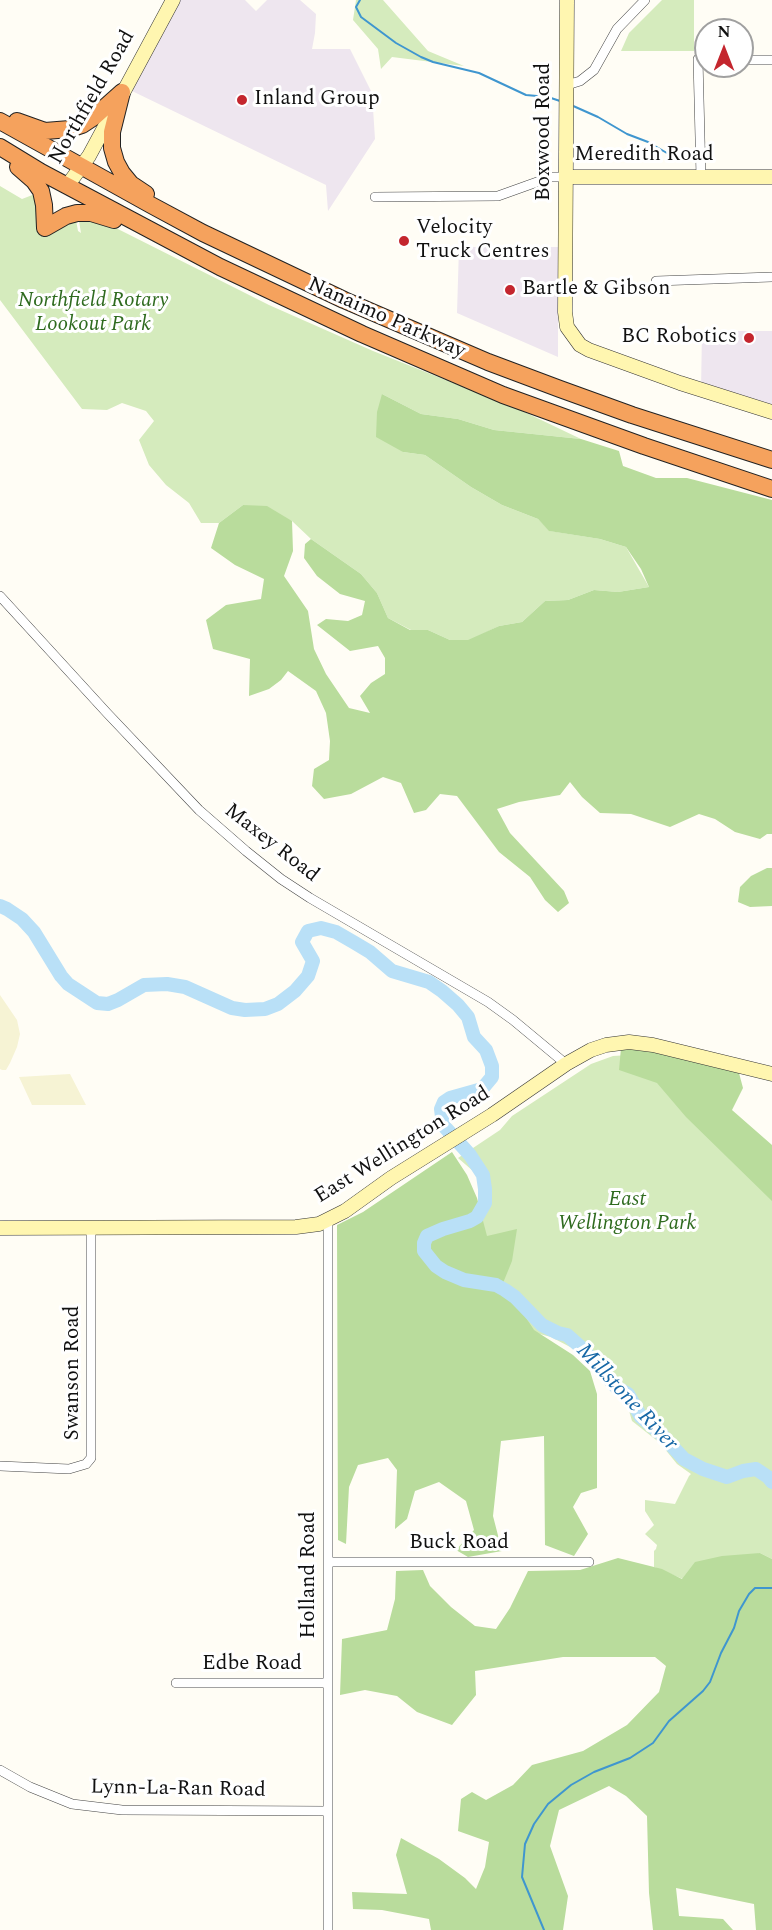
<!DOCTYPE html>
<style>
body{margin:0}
#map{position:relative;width:772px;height:1930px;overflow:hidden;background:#fffdf5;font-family:Spectral,serif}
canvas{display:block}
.north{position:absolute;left:694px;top:18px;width:60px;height:60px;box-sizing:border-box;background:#fff;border:2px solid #a0a0a0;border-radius:50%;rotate:0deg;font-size:16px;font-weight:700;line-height:24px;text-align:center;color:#111}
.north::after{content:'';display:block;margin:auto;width:21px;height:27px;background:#c4262e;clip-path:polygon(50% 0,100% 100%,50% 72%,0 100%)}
</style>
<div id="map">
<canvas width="772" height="1930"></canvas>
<div class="north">N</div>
</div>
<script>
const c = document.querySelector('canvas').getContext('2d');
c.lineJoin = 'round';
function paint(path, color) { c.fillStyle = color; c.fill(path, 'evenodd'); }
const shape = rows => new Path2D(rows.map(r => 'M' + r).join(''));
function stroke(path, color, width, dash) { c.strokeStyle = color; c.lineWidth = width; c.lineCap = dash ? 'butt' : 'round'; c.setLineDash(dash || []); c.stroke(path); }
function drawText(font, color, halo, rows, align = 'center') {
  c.font = font + ' Spectral,serif'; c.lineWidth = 6; c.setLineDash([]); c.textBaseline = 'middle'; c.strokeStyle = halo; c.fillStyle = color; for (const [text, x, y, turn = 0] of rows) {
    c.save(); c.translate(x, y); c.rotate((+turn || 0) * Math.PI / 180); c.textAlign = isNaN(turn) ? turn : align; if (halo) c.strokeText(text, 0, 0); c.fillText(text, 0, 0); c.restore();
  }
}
paint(shape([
 [178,0,245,0,256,11,267,0,300,0,316,14,315,33,312,49,350,49,372,93,375,139,328,211,326,185,132,91],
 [459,247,558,247,558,357,457,313],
 [702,331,772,331,772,414,701,390]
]), '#eee6ef');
paint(shape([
 [0,995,17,1020,20,1034,17,1047,10,1063,6,1070,2,1070,0,1069],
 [70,1074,86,1105,32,1105,19,1077]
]), '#f6f3d4');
paint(shape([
 [356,0,383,0,428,51,464,66,392,57,381,69,378,49,353,20],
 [662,0,694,0,694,51,621,51,629,33],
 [0,186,22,199,35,194,38,204,62,222,76,220,78,231,81,233,79,221,102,221,269,305,373,351,516,408,581,439,494,430,458,419,421,414,382,394,403,452,425,455,471,487,502,505,538,519,550,531,600,539,626,547,649,587,618,592,594,590,568,600,545,601,522,622,499,626,468,641,450,640,428,630,411,630,388,618,377,593,361,574,311,539,292,521,243,505,219,523,201,523,189,503,166,485,149,465,139,440,154,421,146,411,122,403,107,410,82,409,0,300],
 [629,1055,727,1109,772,1149,772,1559,760,1553,683,1579,654,1567,654,1551,656,1549,657,1545,645,1534,654,1525,645,1511,645,1500,675,1504,689,1476,691,1474,677,1464,660,1443,632,1421,625,1397,619,1389,594,1372,574,1349,551,1337,536,1333,420,1246,481,1216,480,1180,473,1171,458,1158,500,1130,512,1116,591,1064,613,1056]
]), '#d5ebbd');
paint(shape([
 [382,394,421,414,458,419,494,430,581,439,619,451,623,466,656,478,687,478,772,500,772,834,767,834,760,839,735,832,715,819,699,814,670,827,631,814,600,813,582,797,570,782,560,795,519,802,497,809,510,833,564,891,569,903,558,912,545,900,530,877,499,852,457,796,440,794,426,810,414,813,401,783,383,777,351,794,324,799,312,786,314,769,329,760,330,741,326,713,316,691,288,671,281,680,269,689,249,696,250,659,213,649,206,620,226,605,261,599,264,579,235,565,211,548,219,523,243,505,267,506,292,521,293,551,284,576,308,611,314,649,326,674,349,708,370,713,360,696,371,683,385,674,385,658,378,646,350,651,317,625,326,619,348,621,362,615,365,601,340,594,317,576,304,558,305,544,311,539,361,574,377,593,388,618,410,630,428,630,450,640,468,640,499,626,522,622,545,601,568,600,594,590,618,592,649,587,641,569,626,547,600,539,549,531,538,519,502,505,471,487,425,455,403,452,376,437,377,412],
 [767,868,772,868,772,906,750,907,738,902,740,887,751,876],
 [621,1048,658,1051,739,1073,743,1088,732,1110,772,1145,772,1201,686,1117,657,1083,619,1070],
 [452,1152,467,1175,477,1198,487,1236,517,1229,512,1261,503,1283,534,1330,573,1355,590,1371,597,1394,597,1488,581,1493,573,1507,588,1534,574,1556,545,1545,544,1436,501,1441,493,1516,502,1551,468,1557,456,1550,474,1530,466,1501,439,1482,415,1491,407,1519,395,1529,397,1470,388,1458,358,1465,349,1487,346,1544,338,1540,337,1225,363,1212],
 [760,1553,772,1559,772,1930,756,1930,754,1904,676,1888,679,1916,723,1919,733,1930,653,1930,649,1893,647,1816,626,1796,609,1786,559,1810,550,1846,568,1896,563,1930,431,1930,429,1919,382,1910,353,1909,352,1892,407,1894,396,1855,401,1838,439,1859,465,1878,476,1889,485,1867,489,1842,458,1831,461,1799,472,1792,486,1800,513,1785,532,1765,583,1751,627,1725,659,1692,666,1666,655,1657,563,1657,475,1671,476,1695,452,1725,417,1712,397,1696,365,1690,340,1695,342,1639,387,1630,395,1599,396,1571,423,1570,430,1586,451,1607,475,1626,496,1629,510,1608,528,1571,580,1570,618,1558,662,1569,682,1579,695,1562,722,1556]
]), '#b9dc9c');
stroke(shape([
 [360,0,356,7,361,17,396,43,421,57,433,62,479,73,526,95,548,97,560,101],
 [571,105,598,117,627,134,648,142,672,156,693,160],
 [544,1930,522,1877,525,1844,534,1824,548,1804,571,1785,594,1772,630,1758,653,1743,669,1721,703,1691,710,1682,721,1653,734,1628,739,1611,749,1594,755,1588,772,1588]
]), '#3f96cf', 2);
stroke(shape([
 [0,906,7,909,22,919,34,932,61,976,68,984,97,1003,108,1004,118,1000,144,985,167,984,185,987,232,1008,245,1010,265,1009,278,1004,295,991,308,976,313,961,302,942,308,931,321,928,336,932,355,943,370,952,392,971,429,982,442,991,458,1005,468,1017,474,1037,486,1050,492,1066,492,1077,482,1089,450,1098,444,1102,441,1109,443,1125,470,1155,483,1175,485,1189,485,1203,477,1217,470,1221,443,1229,427,1236,424,1243,424,1251,436,1266,445,1272,464,1280,496,1285,505,1290,515,1297,542,1325,558,1333,567,1335,584,1350,616,1387,628,1394,641,1417,661,1434,684,1459,703,1469,727,1477,743,1471,756,1469,768,1477,772,1482]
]), '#b9e0f7', 14);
const street = shape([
 [742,60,772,60],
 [567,85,580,81,594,70,617,29,645,0],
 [701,177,698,59,706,60],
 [375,197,498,196,551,177,566,177],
 [656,281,772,277],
 [0,596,107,713,199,810,246,851,281,879,310,898,488,1002,513,1020,566,1064],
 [0,1466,69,1469,86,1464,91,1458,91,1229],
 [329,1562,589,1562],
 [176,1683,327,1683],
 [0,1770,30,1787,72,1804,122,1810,327,1811],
 [328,1930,328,1220]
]);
const secondary = shape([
 [567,0,565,312,567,327,580,345,589,350,680,383,772,412],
 [566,177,772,177],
 [67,186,89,156,173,0],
 [0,1228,296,1227,319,1224,345,1211,391,1178,492,1115,566,1064,591,1050,606,1045,629,1042,653,1045,772,1074]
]);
const highway = shape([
 [122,92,112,132,112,148,116,162,122,173,131,184,146,194],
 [0,121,151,205,203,233,344,300,488,362,560,389,632,415,772,460],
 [17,121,45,131,70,129,82,125,94,117,122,92],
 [0,147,41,172,220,267,362,334,503,395,644,446,772,489],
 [18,167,34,181,41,191,44,205,45,228],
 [45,228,66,216,77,213,91,213,114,220]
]);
stroke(street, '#444', 10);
stroke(secondary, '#333', 15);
stroke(highway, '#222', 18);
stroke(street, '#fff', 9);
stroke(secondary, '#fff6b0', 14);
stroke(highway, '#f5a25d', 16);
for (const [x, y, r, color] of [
 [242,100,6,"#c4262e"],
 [404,241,6,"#c4262e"],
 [510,290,6,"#c4262e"],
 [749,338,6,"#c4262e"]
]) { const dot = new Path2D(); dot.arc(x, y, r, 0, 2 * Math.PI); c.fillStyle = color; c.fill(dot); stroke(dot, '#fff', 2); }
drawText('21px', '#111', '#fff', [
 ["Northfield Road",93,98,-60],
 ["Boxwood Road",545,132,-90],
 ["Meredith Road",644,156],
 ["Nanaimo Parkway",386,319,24],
 ["Maxey Road",271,844,38],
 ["East Wellington Road",403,1146,-32],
 ["Swanson Road",74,1373,-90],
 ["Buck Road",459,1544],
 ["Holland Road",310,1575,-90],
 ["Edbe Road",252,1665],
 ["Lynn-La-Ran Road",178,1790,1]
]);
drawText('21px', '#111', '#fff', [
 ["Inland Group",254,100],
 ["Velocity",416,229],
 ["Truck Centres",416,253],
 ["Bartle & Gibson",522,290],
 ["BC Robotics",737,338,"right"]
], 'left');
drawText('italic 21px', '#2f6b1f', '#fff', [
 ["Northfield Rotary",93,302],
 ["Lookout Park",93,326],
 ["East",627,1201],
 ["Wellington Park",627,1225]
]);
drawText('italic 22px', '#1768a6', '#fff', [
 ["Millstone River",626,1398,47]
]);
</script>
